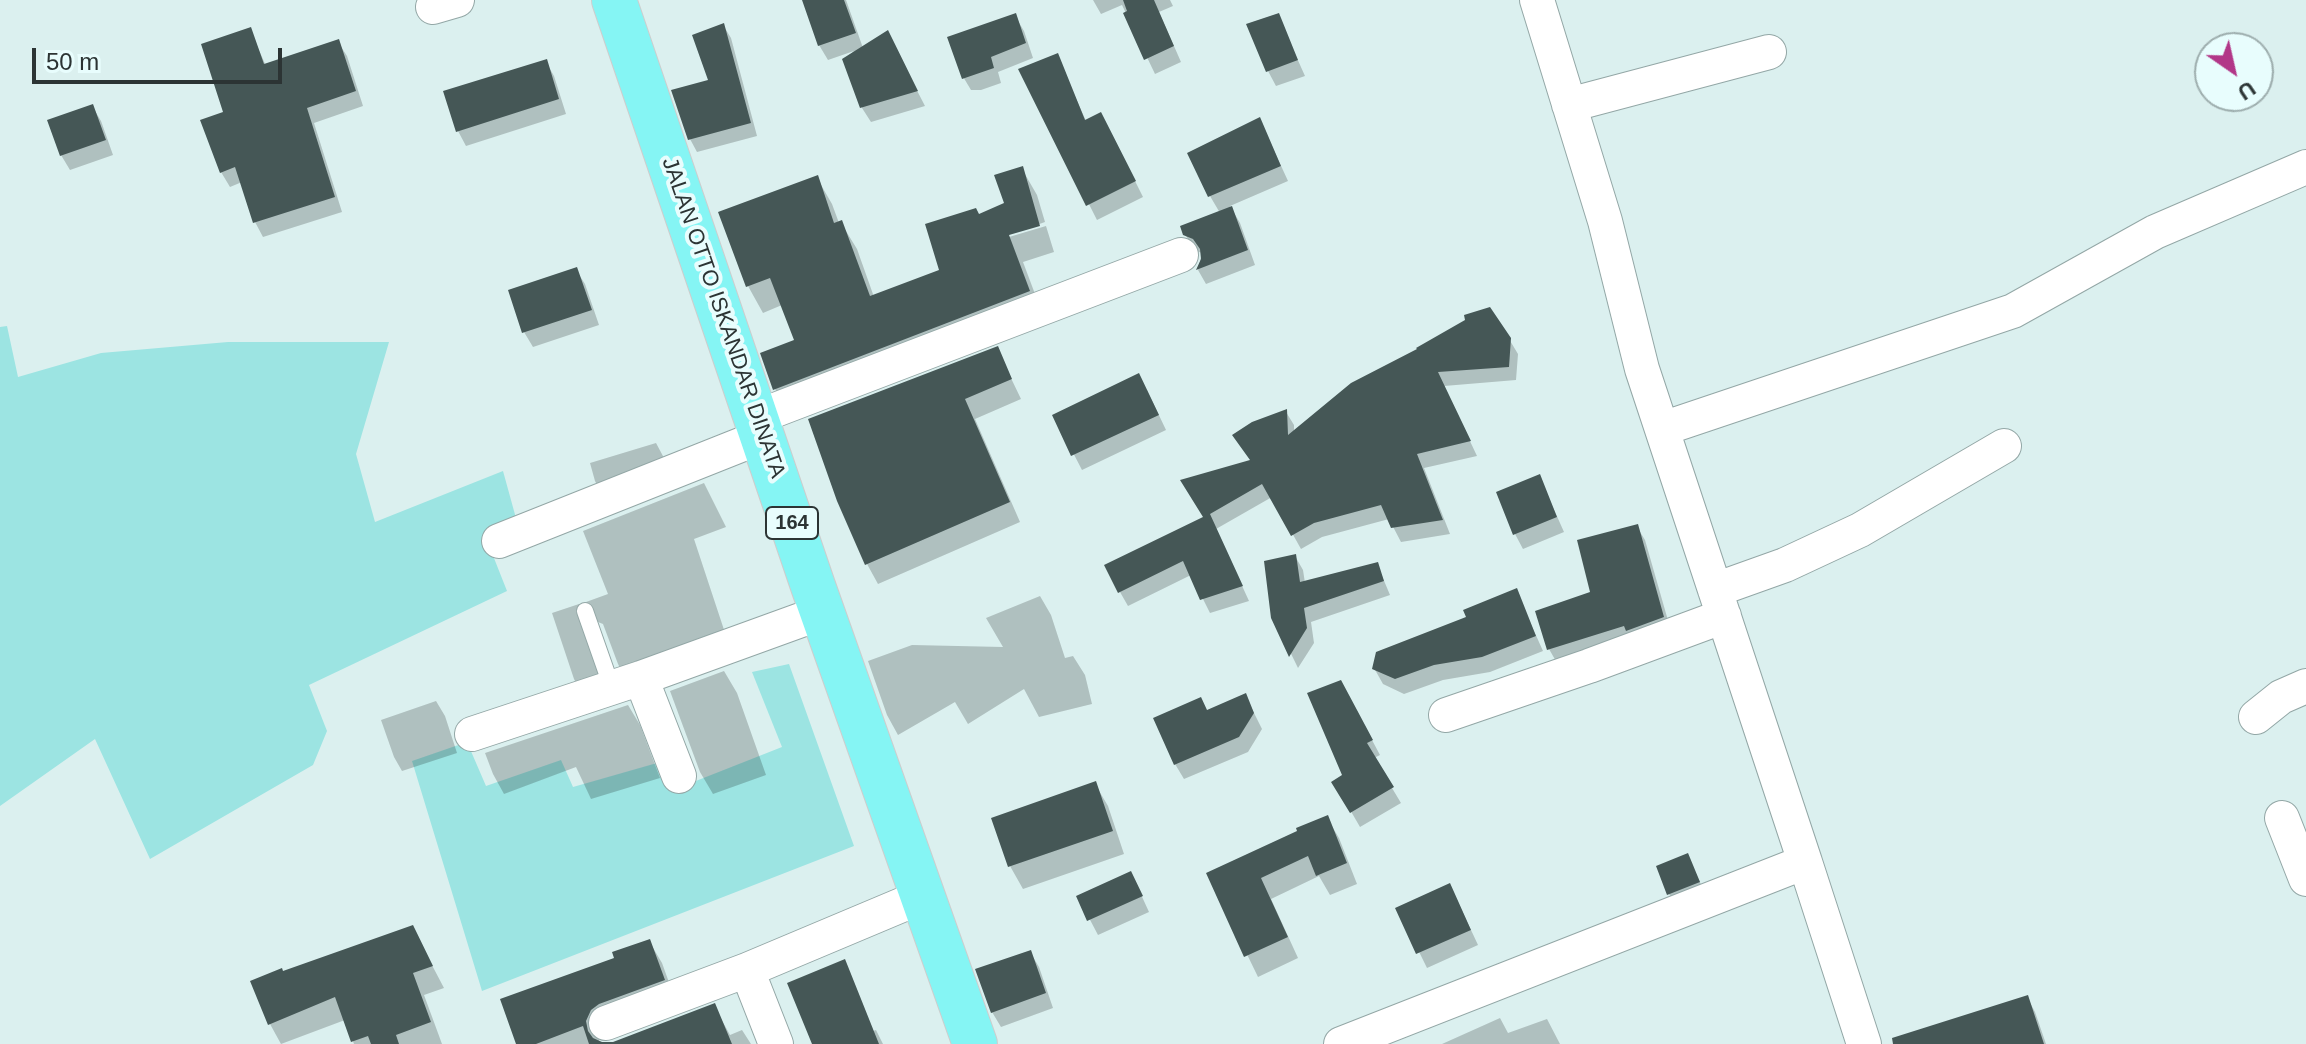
<!DOCTYPE html>
<style>
body{margin:0}
#map{position:relative;width:2306px;height:1044px;overflow:hidden;background:#dbf0ef;font-family:Arial,sans-serif}
canvas{display:block}
.north{position:absolute;left:2194px;top:32px;width:80px;height:80px;box-sizing:border-box;background:#e8fdfd;border:2px solid #9dadad;border-radius:50%;rotate:146deg;font-size:22px;font-weight:700;line-height:32px;text-align:center;color:#2c3434}
.north::after{content:'';display:block;margin:auto;width:28px;height:36px;background:#b23788;clip-path:polygon(50% 0,100% 100%,50% 72%,0 100%)}
.scale{position:absolute;left:32px;top:48px;width:250px;height:36px;box-sizing:border-box;border:4px solid #2c3434;border-top:0;padding-left:10px;font-size:24px;line-height:28px;white-space:nowrap;color:#2c3434;-webkit-text-stroke:6px #e8fdfd;paint-order:stroke}
</style>
<div id="map">
<canvas width="2306" height="1044"></canvas>
<div class="north">U</div>
<div class="scale">50 m</div>
</div>
<script>
const c = document.querySelector('canvas').getContext('2d');
c.lineJoin = 'round';
function paint(path, color) { c.fillStyle = color; c.fill(path, 'evenodd'); }
const shape = rows => new Path2D(rows.map(r => 'M' + r).join(''));
function stroke(path, color, width, dash) { c.strokeStyle = color; c.lineWidth = width; c.lineCap = dash ? 'butt' : 'round'; c.setLineDash(dash || []); c.stroke(path); }
function drawText(font, color, halo, rows, align = 'center') {
  c.font = font + ' Arial,sans-serif'; c.lineWidth = 8; c.setLineDash([]); c.textBaseline = 'middle'; c.strokeStyle = halo; c.fillStyle = color; for (const [text, x, y, turn = 0] of rows) {
    c.save(); c.translate(x, y); c.rotate((+turn || 0) * Math.PI / 180); c.textAlign = isNaN(turn) ? turn : align; if (halo) c.strokeText(text, 0, 0); c.fillText(text, 0, 0); c.restore();
  }
}
paint(shape([
 [7,326,18,377,101,353,228,342,389,342,356,454,375,522,503,471,522,540,490,548,507,591,309,685,327,731,313,765,150,859,95,739,0,806,0,327],
 [789,664,854,846,482,991,412,761,467,742,486,786,561,760,573,787,664,761,673,790,782,747,752,672]
]), '#9ce4e2');
paint(shape([
 [804,0,846,0,863,48,895,48,925,106,871,122,862,108,844,60,854,51,828,60,819,45],
 [1093,0,1170,0,1173,6,1159,12,1181,62,1155,74,1122,5,1101,14],
 [1015,16,1024,31,1033,58,998,72,1001,83,981,90,971,90,962,75],
 [1278,16,1305,76,1276,86,1268,71],
 [723,25,731,38,757,136,697,152,690,139,710,81],
 [250,30,266,66,338,42,347,56,363,106,314,123,342,212,263,237,255,222,242,182,230,187,221,172,226,113],
 [1057,56,1086,121,1109,129,1143,197,1097,220,1021,70],
 [546,62,554,76,566,114,466,146,458,131],
 [92,106,101,121,113,155,70,170,61,155],
 [1260,120,1288,181,1230,206,1240,223,1255,265,1206,284,1198,270,1202,253,1194,250,1185,234,1220,213,1210,196],
 [1022,169,1037,195,1045,222,1008,235,1009,237,1046,226,1054,252,1023,262,1044,318,790,415,775,389,796,342,782,305,763,313,748,286,817,178,832,204,839,223,841,223,857,249,874,297,941,271,979,216,1007,204],
 [576,270,585,284,599,325,533,347,524,332],
 [1509,339,1518,354,1516,380,1444,386,1477,456,1424,468,1450,534,1401,542,1389,519,1322,537,1301,549,1272,497,1216,529,1249,601,1210,613,1191,575,1128,606,1120,592,1205,518,1252,462,1286,412,1294,425,1294,432],
 [997,349,1021,399,975,419,1020,522,878,584,867,564,811,420],
 [1147,390,1166,430,1082,470,1054,416],
 [656,443,664,458,603,496,595,481,590,463],
 [1539,476,1564,532,1523,549,1515,534],
 [704,483,726,527,694,539,731,651,630,687,618,664,603,624,598,622,586,602,608,594,583,531],
 [1637,527,1645,540,1671,631,1557,663,1549,649,1592,593],
 [1295,556,1303,570,1305,583,1377,564,1390,595,1311,622,1314,643,1298,668,1273,617],
 [1516,591,1543,651,1490,672,1443,680,1404,694,1383,684,1374,668],
 [1040,596,1051,615,1065,658,1073,656,1085,675,1092,704,1039,717,1024,689,968,724,955,702,898,735,887,715,868,661,912,645,1003,647,986,618],
 [579,604,591,625,606,695,586,701,574,679,552,613],
 [724,671,737,693,766,775,713,794,700,772,670,691],
 [1245,695,1262,729,1248,752,1184,779,1175,764,1207,712],
 [1349,697,1380,755,1374,758,1401,803,1360,827,1334,782,1345,776],
 [436,701,445,716,457,753,402,771,394,757,381,720],
 [628,705,640,725,660,778,591,799,576,767,504,794,493,774,485,753],
 [1095,784,1108,806,1124,854,1023,889,1010,866,993,819],
 [1327,818,1339,838,1357,884,1330,895,1319,876,1271,899,1298,958,1258,977,1208,874],
 [1687,855,1707,897,1678,908,1669,894],
 [1138,888,1149,912,1098,935,1078,897],
 [1457,900,1478,945,1427,968,1398,909],
 [649,941,662,963,676,1002,603,1032,598,1043,601,1044,518,1044,616,959],
 [424,950,444,988,424,995,442,1044,354,1044,345,1020,281,1044,270,1024,283,973],
 [1030,952,1039,967,1053,1008,1001,1027,992,1012],
 [2027,997,2035,1012,2046,1044,1947,1044],
 [714,1006,730,1035,742,1030,751,1044,611,1044],
 [1500,1018,1508,1033,1547,1019,1560,1044,1442,1044],
 [876,1030,883,1044,819,1044,873,1031]
]), '#0003');
paint(shape([
 [802,0,844,0,856,33,818,46],
 [1123,0,1154,0,1174,46,1144,60,1123,13,1127,11],
 [1016,13,1026,43,991,57,994,68,962,79,947,37],
 [1279,13,1298,60,1266,72,1246,24],
 [724,23,751,123,688,140,671,90,708,80,692,35],
 [251,27,264,64,339,39,356,91,307,108,335,197,253,223,235,167,220,173,200,120,223,112,201,44],
 [888,30,918,91,860,108,842,59],
 [1058,53,1085,120,1101,112,1136,181,1086,206,1018,69],
 [547,59,559,99,456,132,443,91],
 [93,104,106,140,60,156,47,120],
 [1260,117,1281,166,1208,197,1187,153],
 [1023,166,1040,226,1009,235,1030,291,773,390,760,353,794,340,770,278,746,287,718,212,818,175,834,223,842,220,870,296,939,270,925,224,976,208,979,214,1004,203,994,175],
 [1232,206,1248,250,1196,270,1201,259,1200,249,1193,239,1183,235,1180,226],
 [577,267,592,310,522,333,508,290],
 [1490,307,1511,338,1509,367,1438,372,1471,441,1417,454,1443,520,1391,528,1381,505,1314,523,1291,536,1262,484,1210,514,1243,586,1200,600,1183,561,1118,593,1104,565,1203,517,1180,480,1250,460,1232,435,1252,422,1287,409,1288,435,1351,383,1417,349,1416,348,1465,320,1464,315],
 [998,346,1012,379,965,399,1010,502,865,565,837,501,808,419],
 [1139,373,1159,415,1071,456,1052,415],
 [1540,474,1557,517,1513,535,1496,492],
 [1638,524,1664,617,1626,631,1624,626,1547,650,1535,611,1590,592,1577,540],
 [1296,554,1300,582,1378,562,1384,581,1304,608,1307,628,1289,657,1271,618,1264,561],
 [1517,588,1536,636,1482,657,1434,665,1395,679,1372,669,1376,652,1466,617,1463,610],
 [1341,680,1373,740,1367,743,1394,787,1350,813,1331,782,1342,775,1307,693],
 [1246,693,1254,713,1239,737,1174,765,1153,718,1201,697,1207,710],
 [1096,781,1113,831,1008,867,991,818],
 [1328,815,1347,863,1316,876,1308,856,1261,878,1288,937,1244,957,1206,873,1297,831,1296,828],
 [1688,853,1700,882,1667,895,1656,866],
 [1131,871,1143,896,1087,921,1076,896],
 [1450,883,1471,930,1416,954,1395,908],
 [413,925,433,966,413,973,431,1022,396,1035,399,1044,371,1044,368,1036,351,1042,335,997,268,1025,250,981,282,968,283,971],
 [650,939,665,980,599,1004,591,1010,586,1021,588,1031,593,1038,602,1042,613,1042,715,1003,732,1044,589,1044,583,1026,536,1044,516,1044,500,999,614,958,612,952],
 [1031,950,1046,993,991,1013,975,969],
 [845,959,879,1044,812,1044,787,983],
 [2028,995,2044,1044,1893,1044,1892,1038]
]), '#455756');
const lane = shape([
 [585,611,612,688]
]);
const street = shape([
 [1537,0,1605,221,1642,369,1805,862],
 [433,7,457,0],
 [1569,105,1769,52],
 [757,417,1181,255],
 [1662,429,2013,311,2155,232,2306,167],
 [499,541,763,436],
 [1715,590,1785,565,1860,530,2004,446],
 [641,678,679,776],
 [1446,715,1589,666,1724,616],
 [2256,717,2281,697,2306,686],
 [472,734,641,678,823,612],
 [2282,818,2306,879],
 [747,970,776,1044],
 [606,1023,747,970,923,896],
 [1341,1044,1805,862,1864,1044]
]);
const primary = shape([
 [614,0,813,586,975,1044]
]);
stroke(lane, '#93a7a6', 18);
stroke(street, '#93a7a6', 36);
stroke(primary, '#cccece', 46);
stroke(lane, '#fff', 16);
stroke(street, '#fff', 34);
stroke(primary, '#85f5f4', 44);
for (const [x, y, w] of [
 [792,523,52]
]) { const box = new Path2D(); box.roundRect(x - w / 2, y - 16, w, 32, 6); c.fillStyle = '#e8fdfd'; c.fill(box); stroke(box, '#2c3434', 2); }
drawText('bold 20px', '#2c3434', null, [
 ["164",792,523]
]);
drawText('22px', '#2c3434', '#e8fdfd', [
 ["JALAN OTTO ISKANDAR DINATA",723,318,71]
]);
</script>
